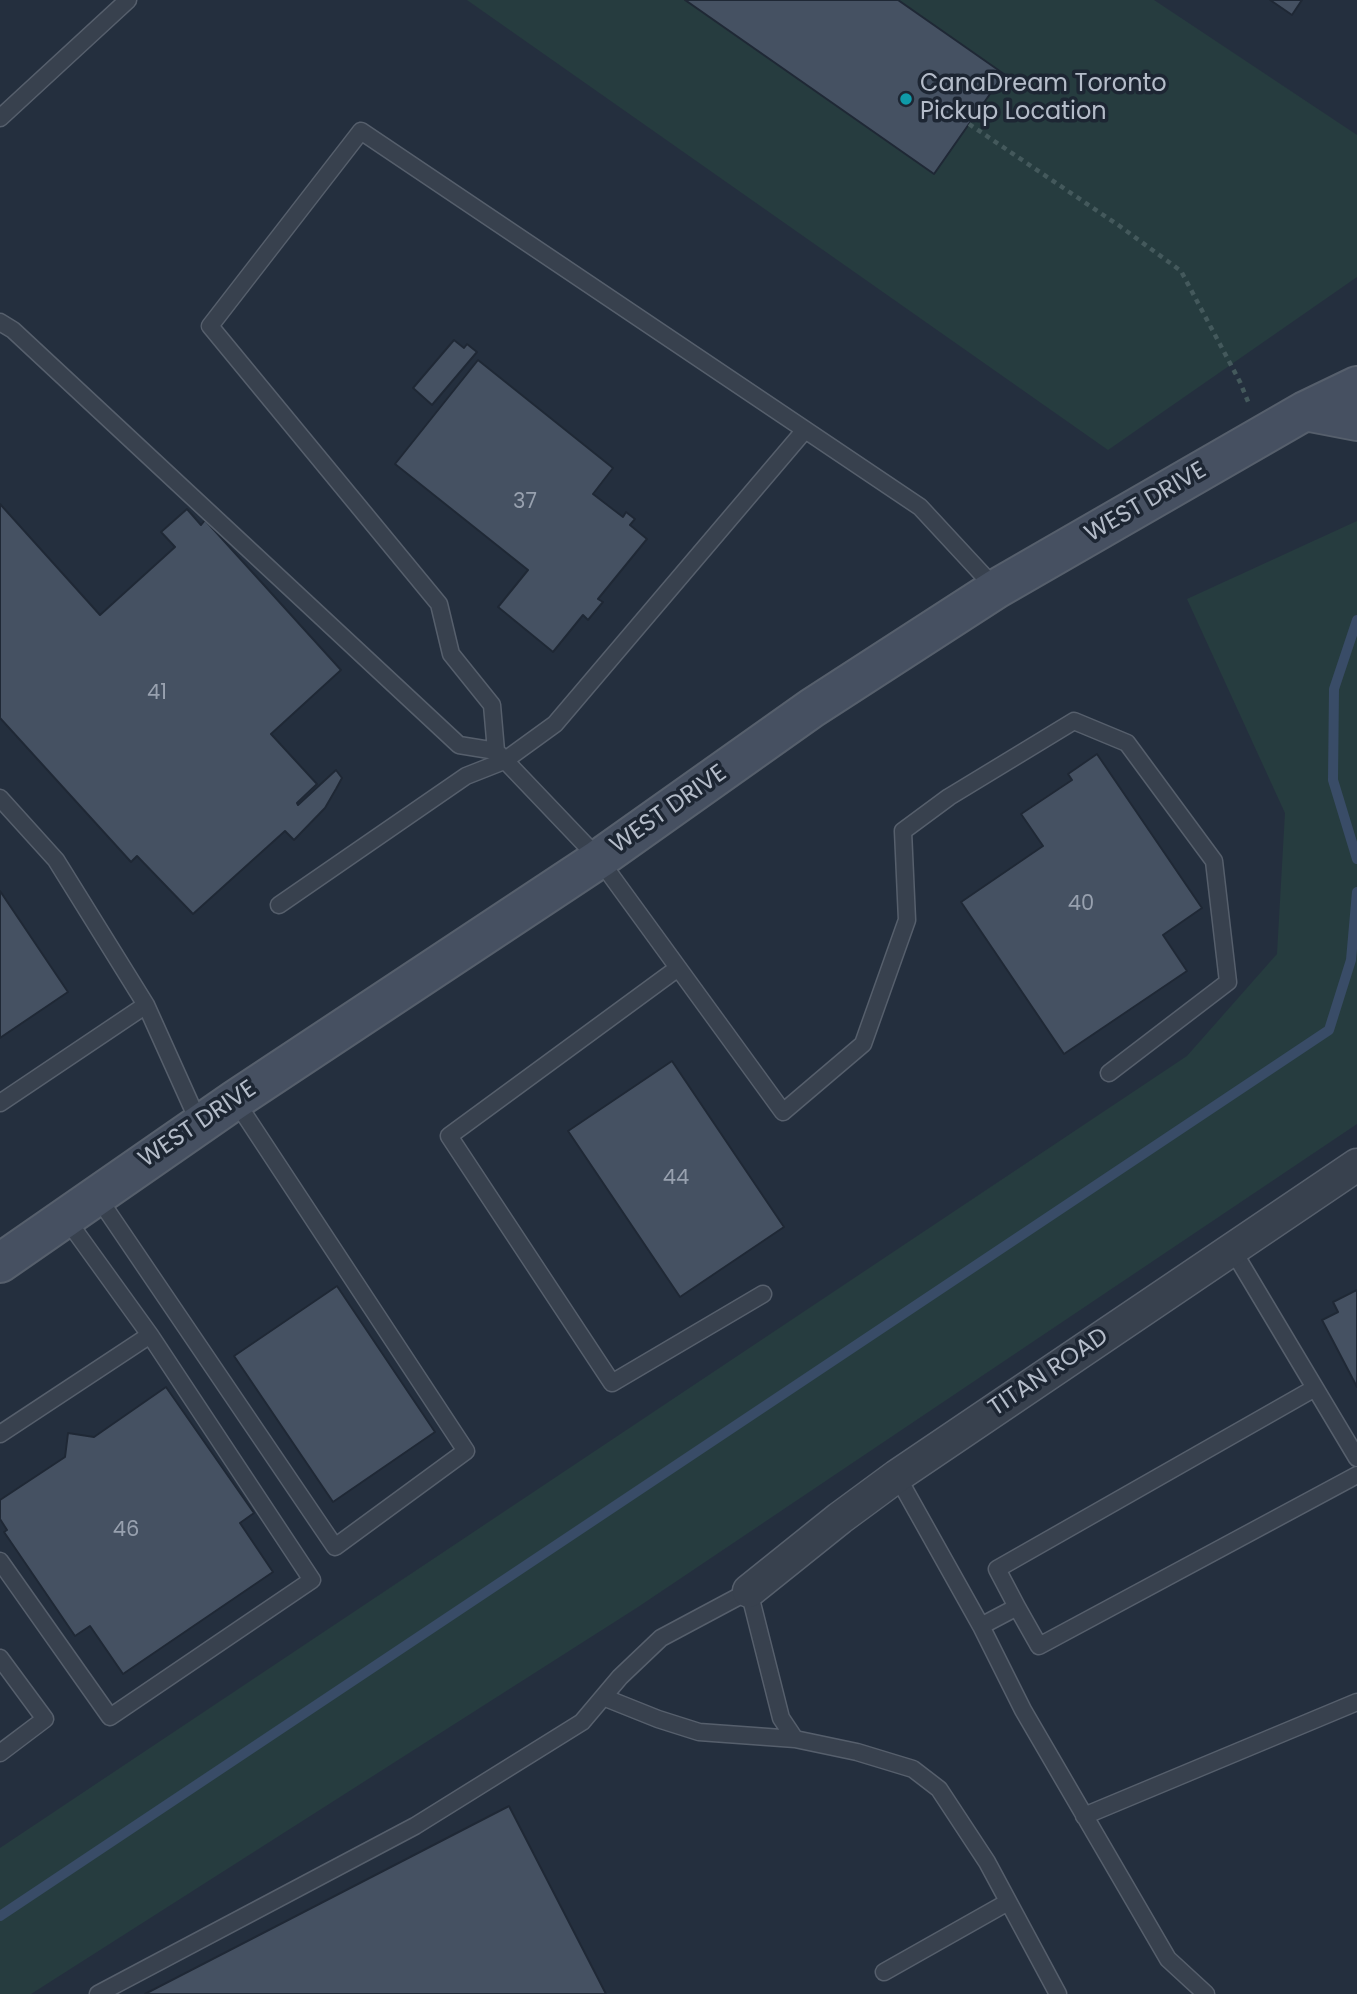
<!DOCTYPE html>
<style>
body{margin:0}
canvas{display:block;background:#242f3e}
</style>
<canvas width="1357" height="1994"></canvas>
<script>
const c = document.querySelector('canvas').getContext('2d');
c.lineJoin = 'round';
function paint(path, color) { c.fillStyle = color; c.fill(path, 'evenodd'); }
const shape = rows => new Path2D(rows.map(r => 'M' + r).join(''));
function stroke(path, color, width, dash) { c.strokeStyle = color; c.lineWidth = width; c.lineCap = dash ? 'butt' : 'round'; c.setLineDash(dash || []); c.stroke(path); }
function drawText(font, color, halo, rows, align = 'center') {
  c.font = font + ' Poppins,sans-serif'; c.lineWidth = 7; c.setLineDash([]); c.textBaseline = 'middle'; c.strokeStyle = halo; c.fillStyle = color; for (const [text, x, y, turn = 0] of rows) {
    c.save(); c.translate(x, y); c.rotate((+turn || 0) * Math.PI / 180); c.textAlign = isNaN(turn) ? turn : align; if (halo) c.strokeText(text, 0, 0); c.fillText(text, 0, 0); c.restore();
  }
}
paint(shape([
 [467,0,1154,0,1357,135,1357,277,1108,450],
 [1357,521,1357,1124,638,1607,31,1994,0,1994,0,1848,1187,1056,1277,954,1285,813,1187,599]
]), '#263c3f');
stroke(shape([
 [1357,620,1334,689,1333,780,1357,859],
 [0,1916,1329,1030,1351,960,1357,892]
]), '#394c67', 10);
const building = shape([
 [685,0,898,0,1004,74,934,174,685,0],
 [1270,0,1302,0,1292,15,1270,0],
 [454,340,464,348,467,344,477,352,432,405,413,388,454,340],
 [478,360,613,468,593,494,623,517,626,512,635,519,630,525,647,539,598,599,603,602,588,620,583,615,553,652,498,607,528,570,395,464,478,360],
 [0,504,100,615,175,547,161,532,187,509,201,525,205,520,341,670,271,734,317,784,297,803,298,805,336,770,342,778,336,789,325,808,294,840,285,831,193,914,137,856,131,862,0,718,0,504],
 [1097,754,1202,908,1163,935,1187,971,1064,1054,961,902,1043,846,1021,814,1072,780,1068,774,1097,754],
 [0,891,68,992,0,1038,0,891],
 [672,1061,784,1227,680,1297,568,1131,672,1061],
 [337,1286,435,1432,333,1502,234,1356,337,1286],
 [1357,1290,1357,1387,1322,1320,1338,1312,1333,1302,1357,1290],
 [166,1387,254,1513,240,1523,273,1572,123,1674,90,1626,75,1636,4,1532,7,1530,0,1519,0,1500,65,1457,68,1433,94,1437,166,1387],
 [509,1806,606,1994,145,1994,509,1806]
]);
paint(building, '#455162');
stroke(building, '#1f2835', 2);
const lane = shape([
 [0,118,128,0],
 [0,322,13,330,459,745,496,751],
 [996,589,920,507,361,131,210,326,439,604,451,654,492,705,496,751,599,859,783,1112,863,1044,907,920,903,831,949,797,1074,721,1127,743,1214,861,1228,982,1109,1073],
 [0,798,56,860,146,1005,200,1125],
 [279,905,466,776,504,761,555,724,805,430],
 [678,968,449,1136,612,1383,763,1294],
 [0,1103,146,1005],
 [97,1196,335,1547,466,1451,235,1100],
 [1232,1249,1357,1458],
 [0,1434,150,1335],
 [897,1476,981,1626,1023,1710,1168,1959,1206,1994],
 [0,1561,110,1717,312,1580,150,1335,65,1217],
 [1017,1607,997,1569,1315,1388],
 [981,1626,1017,1607,1039,1646,1357,1475],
 [0,1658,45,1719,0,1753],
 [603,1697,658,1719,699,1732,795,1739,857,1752,913,1769,939,1789,987,1862,1058,1994],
 [1084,1816,1357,1702],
 [884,1972,1008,1902],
 [98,1994,415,1826,582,1722,620,1677,661,1638,749,1591,781,1718,795,1739]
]);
const street = shape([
 [749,1591,840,1518,897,1476,1357,1165]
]);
const secondary = shape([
 [1305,411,1357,421],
 [0,1263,235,1100,599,859,812,708,996,589,1305,411,1357,386]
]);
stroke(lane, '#565f6c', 19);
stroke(street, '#565f6c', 35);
stroke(secondary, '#565f6c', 42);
stroke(shape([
 [969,124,1121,227,1181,271,1240,382,1249,404]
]), '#44595c', 4.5, [5, 5]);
stroke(lane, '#38414e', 16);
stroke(street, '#38414e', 32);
stroke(secondary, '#465061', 38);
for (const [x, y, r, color] of [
 [906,99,7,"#0f9aa8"]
]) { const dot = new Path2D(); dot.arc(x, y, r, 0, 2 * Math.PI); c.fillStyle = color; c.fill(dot); stroke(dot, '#1d2633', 2.5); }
drawText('21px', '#98a1af', null, [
 ["37",525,503],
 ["41",157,694],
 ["40",1081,905],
 ["44",676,1179],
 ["46",126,1531]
]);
drawText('24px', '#b4bcc9', '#1d2633', [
 ["CanaDream Toronto",920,85],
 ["Pickup Location",920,113]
], 'left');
drawText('24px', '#b4bcc9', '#1d2633', [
 ["WEST DRIVE",1146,503,-30],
 ["WEST DRIVE",669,810,-35],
 ["WEST DRIVE",198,1125,-34],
 ["TITAN ROAD",1049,1373,-34]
]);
</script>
